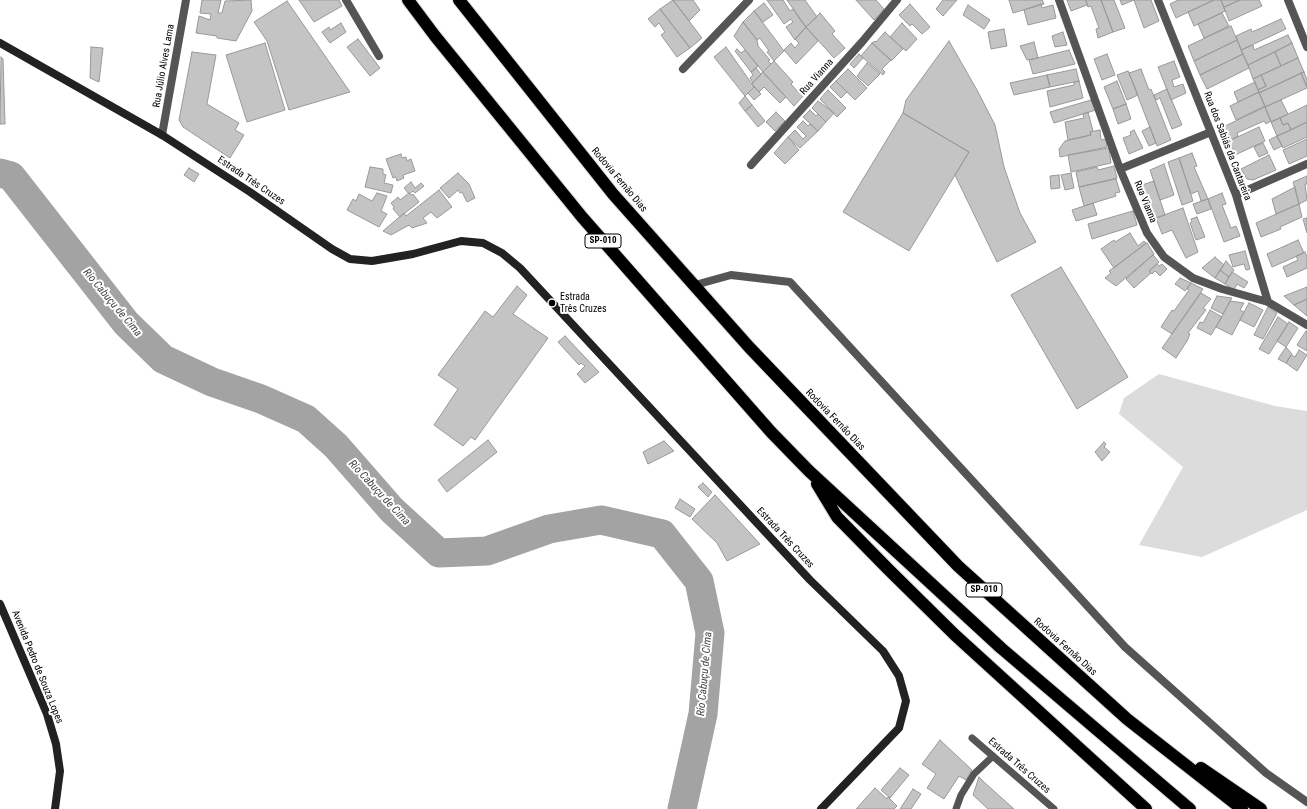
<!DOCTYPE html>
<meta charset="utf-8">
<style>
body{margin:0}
canvas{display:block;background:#fff}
</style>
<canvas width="1307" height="809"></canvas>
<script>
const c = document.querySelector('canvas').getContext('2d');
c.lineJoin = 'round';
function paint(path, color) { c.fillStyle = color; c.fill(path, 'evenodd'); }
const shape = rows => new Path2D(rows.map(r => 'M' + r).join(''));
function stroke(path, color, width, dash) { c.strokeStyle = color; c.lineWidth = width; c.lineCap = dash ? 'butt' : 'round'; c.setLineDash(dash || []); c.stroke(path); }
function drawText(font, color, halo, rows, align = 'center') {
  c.font = font + ' "Roboto Condensed",sans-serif'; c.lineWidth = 4; c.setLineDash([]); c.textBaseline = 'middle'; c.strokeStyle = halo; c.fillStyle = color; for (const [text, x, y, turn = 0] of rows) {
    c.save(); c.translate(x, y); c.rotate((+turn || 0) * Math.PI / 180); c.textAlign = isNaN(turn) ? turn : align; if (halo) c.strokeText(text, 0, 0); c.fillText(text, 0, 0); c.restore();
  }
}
paint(shape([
 [1159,374,1275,406,1307,411,1307,510,1202,557,1139,545,1183,467,1119,414,1124,398]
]), '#dcdcdc');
stroke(shape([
 [0,173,11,176,126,323,163,359,212,382,261,399,306,419,336,446,392,510,439,553,487,551,549,529,601,520,662,534,699,581,710,633,703,714,682,809]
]), '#a3a3a3', 29);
const building = shape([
 [202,0,221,0,218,13,222,13,225,1,251,0,252,11,236,41,217,38,217,36,196,33,199,16,210,20,211,14,200,13,202,0],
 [299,0,339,0,342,6,314,22,299,0],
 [673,0,693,0,700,10,689,21,673,0],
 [673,0,702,38,690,48,660,9,673,0],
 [767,0,783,0,790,11,793,9,801,21,806,27,795,40,786,27,793,22,791,19,784,24,767,0],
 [787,0,805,0,817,17,806,27,787,0],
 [856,0,876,0,884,9,874,20,856,0],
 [943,0,957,0,943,16,936,9,943,0],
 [1009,0,1042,0,1044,4,1013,13,1009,0],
 [1067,0,1086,0,1087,5,1071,11,1067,0],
 [1086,0,1101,0,1113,32,1098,38,1096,29,1099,28,1091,6,1088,7,1086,0],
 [1101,0,1114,0,1125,28,1113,32,1101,0],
 [1120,0,1151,0,1159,21,1144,28,1134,0,1122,5,1120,0],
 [1178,0,1214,0,1176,18,1170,4,1178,0],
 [1214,0,1221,0,1225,11,1194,26,1188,12,1214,0],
 [1221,0,1240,0,1224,7,1221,0],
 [1240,0,1259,0,1262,6,1229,21,1224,7,1240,0],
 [287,1,350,92,289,110,267,41,254,22,287,1],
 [764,3,773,15,763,22,754,11,764,3],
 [910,4,930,27,922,34,912,24,910,26,899,15,910,4],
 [1041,4,1042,8,1053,5,1056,18,1028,25,1024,10,1041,4],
 [968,5,990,20,984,29,963,15,968,5],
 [660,9,690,48,677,57,661,35,665,32,659,23,655,27,648,19,660,9],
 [754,11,784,51,774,61,767,52,769,51,760,38,757,40,743,22,754,11],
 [820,13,835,31,832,34,845,48,834,58,806,27,820,13],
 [1222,13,1229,26,1204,38,1198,24,1222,13],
 [1281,19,1286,29,1241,50,1236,36,1251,29,1252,32,1281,19],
 [743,22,757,40,758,46,770,60,768,61,771,64,763,72,734,36,743,22],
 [341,23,346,32,330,43,322,32,329,27,330,30,341,23],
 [902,23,917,39,906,51,890,37,902,23],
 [1231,26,1237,40,1194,61,1188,46,1231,26],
 [806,27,818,41,796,64,784,50,791,43,795,48,799,43,795,39,806,27],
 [1004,29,1007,46,991,49,988,32,1004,29],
 [885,32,903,49,891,61,872,43,875,41,876,42,885,32],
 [1063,32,1067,45,1055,47,1052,36,1063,32],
 [1288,35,1292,43,1248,65,1241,50,1253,45,1254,50,1288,35],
 [358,39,380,68,370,76,347,47,358,39],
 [1237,40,1243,54,1200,75,1194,61,1237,40],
 [949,41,977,90,995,125,1004,167,1020,213,1036,242,997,262,955,175,969,152,903,113,906,100,949,41],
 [1034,42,1038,58,1027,60,1020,46,1034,42],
 [265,43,285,110,247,122,226,55,265,43],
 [872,43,891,60,882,69,885,72,883,75,861,56,872,43],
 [1292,43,1298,58,1281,66,1275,52,1292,43],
 [91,47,103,48,99,82,90,78,91,47],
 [726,47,754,87,745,96,714,57,726,47],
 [737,49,741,53,745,50,758,66,751,72,735,51,737,49],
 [1069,50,1075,64,1033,74,1029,60,1069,50],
 [192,52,216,55,207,104,239,123,235,130,244,135,230,158,183,127,179,120,192,52],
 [1275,52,1281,66,1253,79,1248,65,1275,52],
 [859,54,863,58,854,68,850,64,859,54],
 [1107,54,1115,75,1102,80,1094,59,1107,54],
 [1243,54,1249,68,1207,89,1200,75,1243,54],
 [1,57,3,59,5,124,0,124,1,57],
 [1298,58,1304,72,1259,93,1258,90,1266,86,1261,75,1298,58],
 [774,61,793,82,791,84,798,92,800,90,804,95,794,106,763,72,774,61],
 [1174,61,1180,77,1172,80,1174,87,1183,84,1186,93,1171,100,1158,67,1174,61],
 [867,63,880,74,868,86,857,76,867,63],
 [756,68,761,74,753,83,750,78,753,75,751,72,756,68],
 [848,69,867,88,855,100,836,81,848,69],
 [1076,69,1079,81,1050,87,1047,75,1076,69],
 [1141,69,1149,90,1151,89,1171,140,1157,146,1129,73,1141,69],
 [1128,71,1138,95,1127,100,1117,75,1128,71],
 [763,72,786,97,780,103,764,87,759,92,752,84,763,72],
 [1304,72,1307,80,1307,87,1301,73,1304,72],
 [1301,73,1307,88,1265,107,1259,93,1301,73],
 [1047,75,1050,87,1014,95,1010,83,1047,75],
 [1261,75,1266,86,1258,90,1253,79,1261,75],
 [836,81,847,92,841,98,830,87,836,81],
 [1079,81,1083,98,1050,107,1047,91,1074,85,1074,82,1079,81],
 [1117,81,1126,104,1113,109,1104,87,1117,81],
 [1255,82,1259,92,1238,102,1234,92,1255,82],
 [754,87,761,94,754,100,748,93,754,87],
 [1167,89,1182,125,1172,129,1160,98,1156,100,1154,95,1167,89],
 [828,90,846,108,837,117,820,99,828,90],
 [1259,92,1265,106,1236,120,1230,106,1259,92],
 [745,96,752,105,745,111,739,103,745,96],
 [1091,100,1096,110,1054,123,1050,112,1091,100],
 [1281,100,1288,114,1271,122,1265,107,1281,100],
 [818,101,834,113,826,122,812,108,818,101],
 [1126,104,1131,119,1118,124,1113,109,1126,104],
 [752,105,765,121,758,127,745,111,752,105],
 [1307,105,1307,122,1291,130,1288,123,1283,125,1280,118,1307,105],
 [1265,107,1271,121,1266,124,1264,121,1237,133,1238,136,1229,141,1223,127,1265,107],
 [810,110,816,116,818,114,826,122,818,131,803,117,810,110],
 [776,112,785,121,775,131,766,122,776,112],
 [1088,112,1093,131,1090,132,1091,135,1068,140,1065,122,1084,118,1083,114,1088,112],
 [903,113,969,152,909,251,843,212,903,113],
 [1280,118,1283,125,1288,123,1291,130,1277,136,1271,122,1280,118],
 [803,121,808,126,810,124,818,131,800,148,788,137,795,130,803,139,806,136,797,127,803,121],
 [1307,122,1307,137,1283,148,1277,136,1307,122],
 [1150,127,1156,143,1149,146,1142,131,1150,127],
 [1259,127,1265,141,1235,155,1229,141,1259,127],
 [1100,130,1101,140,1106,139,1107,147,1060,157,1059,149,1065,141,1091,135,1090,132,1100,130],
 [1134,130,1143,148,1129,154,1123,138,1131,135,1130,132,1134,130],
 [1277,136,1282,146,1274,150,1269,140,1277,136],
 [788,137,799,150,785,164,774,153,788,137],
 [1307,139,1307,156,1289,164,1283,150,1307,139],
 [1263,143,1268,153,1259,157,1254,147,1263,143],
 [1109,148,1111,163,1071,172,1068,155,1109,148],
 [1192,153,1197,166,1194,167,1208,199,1201,201,1198,191,1191,194,1179,158,1192,153],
 [401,154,402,158,406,157,407,161,411,159,415,171,403,175,404,178,397,181,396,177,393,178,386,159,401,154],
 [1269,155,1276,170,1253,180,1247,179,1241,169,1269,155],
 [1179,158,1193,201,1182,205,1168,162,1179,158],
 [1164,164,1174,195,1160,200,1150,170,1164,164],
 [1114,166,1117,178,1079,187,1076,172,1097,167,1098,170,1114,166],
 [370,167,383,169,383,174,386,175,384,183,393,185,391,193,365,187,370,167],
 [189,168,199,174,194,182,184,175,189,168],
 [458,173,469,184,475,198,467,202,462,192,460,193,458,190,449,198,440,188,458,173],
 [1071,173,1074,188,1065,190,1061,175,1071,173],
 [1059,175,1060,188,1051,189,1050,176,1059,175],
 [1307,176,1307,184,1305,184,1307,200,1299,204,1293,182,1307,176],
 [1116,179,1120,192,1115,193,1116,196,1084,206,1079,187,1116,179],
 [1154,181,1165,215,1151,220,1148,212,1152,210,1147,197,1143,199,1139,186,1154,181],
 [411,182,415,188,421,183,424,186,415,193,413,191,409,194,404,188,411,182],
 [1295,187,1299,204,1276,214,1272,199,1295,187],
 [439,190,452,207,437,218,431,212,423,218,427,223,412,228,409,225,391,235,383,231,404,213,406,216,439,190],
 [377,193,387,196,381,211,387,214,379,227,347,210,353,199,356,201,359,194,372,201,377,193],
 [409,193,411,195,413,194,419,202,400,217,393,209,394,207,391,203,398,197,400,200,409,193],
 [1222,193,1226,204,1222,205,1231,228,1236,226,1240,236,1224,242,1208,199,1222,193],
 [1208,199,1211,209,1197,214,1193,204,1208,199],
 [1093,203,1097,215,1076,221,1072,210,1093,203],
 [1299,204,1302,217,1280,227,1281,229,1261,237,1256,223,1299,204],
 [1183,208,1198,252,1186,258,1172,230,1162,234,1156,218,1183,208],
 [1133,211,1137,225,1092,239,1088,224,1133,211],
 [1197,217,1205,237,1196,240,1190,223,1192,222,1191,219,1197,217],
 [1307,218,1307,233,1303,219,1307,218],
 [1130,233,1138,246,1144,241,1146,243,1114,268,1101,249,1114,240,1115,242,1130,233],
 [1298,240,1304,253,1272,267,1267,254,1298,240],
 [1147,243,1154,254,1153,255,1116,286,1105,278,1111,273,1109,271,1147,243],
 [1245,251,1250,269,1246,270,1244,264,1233,267,1229,255,1245,251],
 [1305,252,1307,257,1307,268,1287,277,1283,267,1298,260,1296,256,1305,252],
 [1153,255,1159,262,1149,271,1151,273,1134,288,1126,279,1153,255],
 [1215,257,1224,265,1215,278,1202,268,1215,257],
 [1226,261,1234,270,1229,277,1220,270,1226,261],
 [1157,264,1159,266,1162,264,1167,269,1160,276,1155,271,1152,274,1149,271,1157,264],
 [1061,267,1128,377,1077,409,1011,295,1061,267],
 [1220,270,1229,277,1225,284,1215,278,1220,270],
 [1232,272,1248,282,1244,288,1237,284,1234,290,1225,284,1232,272],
 [1180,278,1191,283,1185,291,1175,284,1180,278],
 [1191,283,1203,289,1172,334,1161,327,1172,310,1174,311,1189,290,1187,289,1191,283],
 [517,286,527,295,513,314,548,338,475,440,471,437,463,446,434,425,458,389,438,375,485,311,493,317,517,286],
 [1307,287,1307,299,1294,305,1284,296,1307,287],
 [1201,293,1211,299,1203,308,1206,310,1188,333,1190,334,1187,341,1176,358,1162,348,1201,293],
 [1217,296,1232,298,1223,314,1211,308,1217,296],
 [1307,299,1307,316,1294,305,1307,299],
 [1230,301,1244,303,1240,310,1244,312,1232,335,1216,327,1230,301],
 [1249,303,1263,310,1254,327,1240,320,1249,303],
 [1268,307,1277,313,1263,339,1254,335,1268,307],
 [1210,310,1222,317,1211,335,1197,328,1200,322,1203,323,1210,310],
 [1278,317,1288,324,1269,354,1259,349,1278,317],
 [1289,322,1298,328,1286,347,1277,341,1289,322],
 [1306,331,1307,332,1307,351,1297,345,1306,331],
 [565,336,599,372,585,383,577,374,585,366,581,363,579,365,558,342,565,336],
 [1286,347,1292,354,1286,363,1278,359,1286,347],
 [1299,350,1307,355,1297,371,1286,363,1291,355,1295,357,1299,350],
 [488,440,497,452,447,492,438,480,488,440],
 [664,441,674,451,648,464,643,452,664,441],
 [1104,442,1106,444,1104,447,1110,452,1102,461,1095,452,1104,442],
 [703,483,712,492,708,497,698,487,703,483],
 [715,495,760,544,727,561,717,543,692,519,715,495],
 [680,499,695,509,690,517,675,508,680,499],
 [940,740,972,770,966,780,959,776,944,799,927,788,936,774,922,764,940,740],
 [900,768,909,775,890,798,881,790,900,768],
 [979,777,985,783,1014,809,988,809,973,795,979,777],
 [875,788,887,799,888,797,897,806,894,809,856,809,875,788],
 [913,789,921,794,911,809,900,809,913,789]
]);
paint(building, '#c4c4c4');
stroke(building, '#999', 1);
const motorway = shape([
 [408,0,435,36,582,217,771,432,809,471,1001,648,1190,809],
 [459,0,613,194,749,347,958,566,1127,719,1242,809],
 [817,484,837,517,888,569,955,635,1146,809],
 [1201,768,1261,809]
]);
stroke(motorway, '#dbdbdb', 14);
stroke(shape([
 [972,738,1054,809],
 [956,809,961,795,974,774,993,756]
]), '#555', 7);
stroke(shape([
 [346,0,379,56],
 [1059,0,1120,169,1147,233,1164,257,1193,278,1222,289,1268,302,1307,325],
 [1158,0,1236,195,1268,302],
 [1288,0,1307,47],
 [683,69,749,0],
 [751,165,862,42,897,0],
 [1120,169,1211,132],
 [1236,195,1307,164],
 [695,285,731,275,790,282,1125,647,1266,773,1307,802]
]), '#555', 8);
stroke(shape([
 [162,135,186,0]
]), '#555', 8);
stroke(shape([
 [0,43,162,135,250,192,332,249,350,259,372,261,413,254,461,241,483,243,502,253,520,268,810,580,883,651,899,676,906,701,899,728,821,809],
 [0,604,47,714,56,744,60,771,55,809]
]), '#222', 8);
stroke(motorway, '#000', 12);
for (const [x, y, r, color] of [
 [552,303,4,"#000"]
]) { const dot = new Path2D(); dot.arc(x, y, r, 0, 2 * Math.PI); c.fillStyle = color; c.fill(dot); stroke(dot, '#fff', 1.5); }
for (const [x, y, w] of [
 [603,241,36],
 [984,590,36]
]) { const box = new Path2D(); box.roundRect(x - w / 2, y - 7, w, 14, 3); c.fillStyle = '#fff'; c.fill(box); stroke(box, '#000', 1); }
drawText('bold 9px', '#000', null, [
 ["SP-010",603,241],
 ["SP-010",984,590]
]);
drawText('10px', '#000', '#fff', [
 ["Rua Júlio Alves Lama",164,66,-80],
 ["Rua Vianna",817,77,-48],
 ["Rua dos Sabiás da Cantareira",1227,146,69],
 ["Rodovia Fernão Dias",619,180,50],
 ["Estrada Três Cruzes",251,181,34],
 ["Rua Vianna",1145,202,68],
 ["Rodovia Fernão Dias",835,420,46],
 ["Estrada Três Cruzes",785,538,47],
 ["Rodovia Fernão Dias",1065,647,42],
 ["Avenida Pedro de Souza Lopes",37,667,68],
 ["Estrada Três Cruzes",1019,766,41]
]);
drawText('10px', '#000', '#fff', [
 ["Estrada",560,297],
 ["Três Cruzes",560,309]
], 'left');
drawText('italic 11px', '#444', '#fff', [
 ["Rio Cabuçu de Cima",112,303,50],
 ["Rio Cabuçu de Cima",379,493,47],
 ["Rio Cabuçu de Cima",705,674,-85]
]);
</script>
